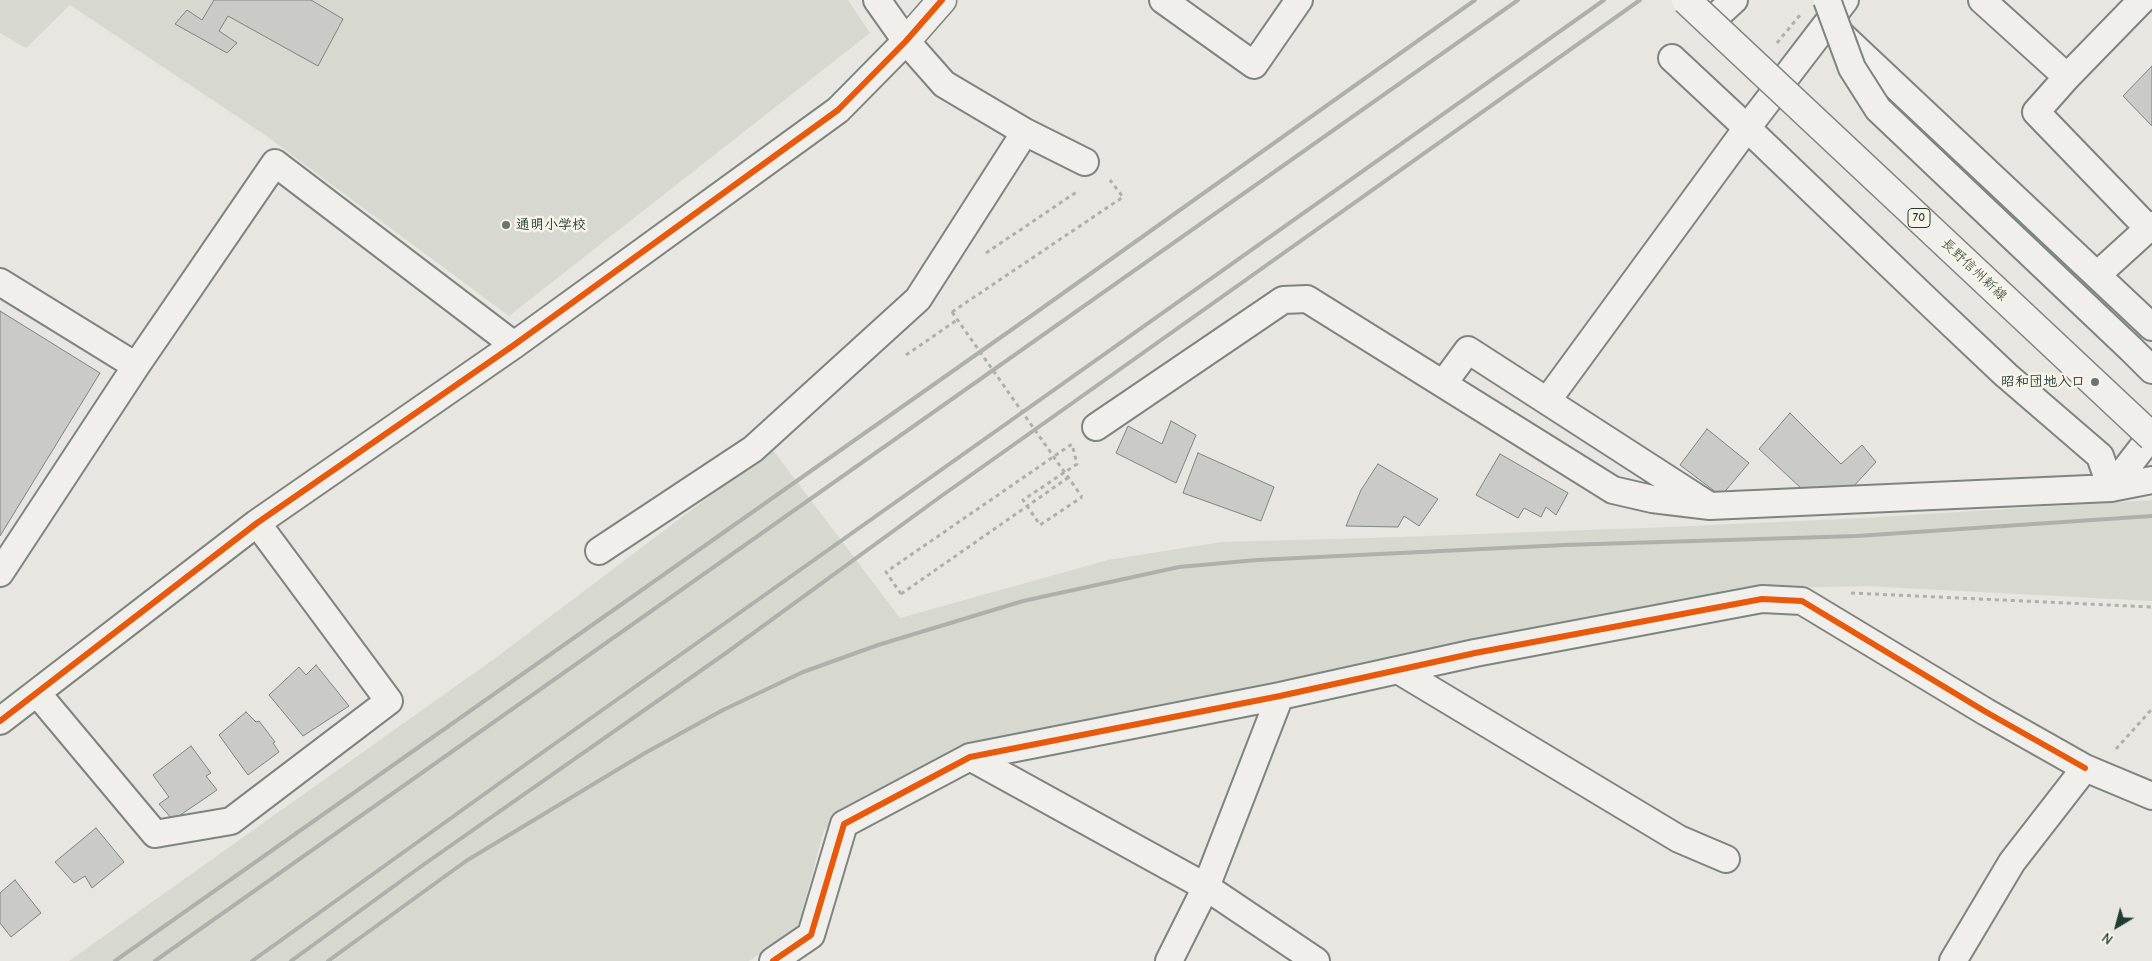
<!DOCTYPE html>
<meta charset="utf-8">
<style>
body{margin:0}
#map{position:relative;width:2152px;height:961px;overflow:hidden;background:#e7e6e0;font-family:"Comic Neue",sans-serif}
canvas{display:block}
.north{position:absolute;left:2092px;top:901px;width:50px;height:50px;-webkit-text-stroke:4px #f7f3e8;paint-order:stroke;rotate:217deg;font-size:14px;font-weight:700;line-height:20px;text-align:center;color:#1f3d34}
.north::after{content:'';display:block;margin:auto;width:18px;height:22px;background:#1f3d34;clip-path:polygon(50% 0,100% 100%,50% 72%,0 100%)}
</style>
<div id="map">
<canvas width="2152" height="961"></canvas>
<div class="north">N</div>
</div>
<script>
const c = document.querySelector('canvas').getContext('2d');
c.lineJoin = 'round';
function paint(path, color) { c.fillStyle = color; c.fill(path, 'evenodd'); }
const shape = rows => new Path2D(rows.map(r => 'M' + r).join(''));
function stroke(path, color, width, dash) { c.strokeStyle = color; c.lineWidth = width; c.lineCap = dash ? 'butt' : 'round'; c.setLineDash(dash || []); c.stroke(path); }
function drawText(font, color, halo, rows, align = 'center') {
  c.font = font + ' "Comic Neue","Klee One",sans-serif'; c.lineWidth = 5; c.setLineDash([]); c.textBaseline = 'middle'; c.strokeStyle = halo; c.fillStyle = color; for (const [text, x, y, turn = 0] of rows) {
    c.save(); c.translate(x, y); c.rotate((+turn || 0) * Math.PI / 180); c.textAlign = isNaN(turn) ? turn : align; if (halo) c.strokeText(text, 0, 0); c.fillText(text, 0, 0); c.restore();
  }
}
paint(shape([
 [0,0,848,0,870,33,509,316,265,135,70,5,26,48,0,33],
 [772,449,900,618,1108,560,1221,542,1371,538,1669,527,1862,518,2152,500,2152,601,1865,586,1738,589,1700,601,1161,704,999,739,970,757,867,794,824,830,798,927,749,961,69,961,494,659]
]), '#d7d9d0');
const building = shape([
 [214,0,311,0,343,19,318,66,228,16,219,31,237,43,227,53,175,24,187,10,202,20,214,0],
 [2152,66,2152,126,2123,96,2152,66],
 [0,311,100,373,0,536,0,311],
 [1790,413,1841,464,1862,445,1876,462,1839,502,1816,502,1759,449,1790,413],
 [1171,421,1196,435,1176,483,1116,453,1128,426,1162,444,1171,421],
 [1707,429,1749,463,1721,496,1680,465,1707,429],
 [1198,453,1274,487,1261,521,1183,493,1198,453],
 [1500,454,1568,493,1556,515,1546,507,1541,517,1524,508,1518,518,1476,495,1500,454],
 [1378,464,1438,499,1419,526,1404,516,1398,527,1346,526,1361,490,1378,464],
 [316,665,349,706,303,736,269,695,299,667,306,675,316,665],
 [246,712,256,722,259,721,275,742,273,743,279,752,248,775,219,735,246,712],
 [191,746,211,773,206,776,217,790,173,820,159,804,169,797,153,775,191,746],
 [96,828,124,862,92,888,85,876,74,883,55,862,96,828],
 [15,880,41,913,11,937,0,923,0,893,15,880]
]);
paint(building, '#cacbc6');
stroke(building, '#7e847f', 1);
const minor = shape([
 [877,0,906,41,944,84,1025,132,1085,162],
 [1163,0,1254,65,1299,0],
 [1982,0,2067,77],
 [2142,0,2067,77,2036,112,2148,228],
 [1710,22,1734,0],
 [1834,28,2152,327],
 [1672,58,1747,128,1934,307,2006,375,2100,456,2111,488],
 [2097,275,2152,225],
 [0,282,136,366],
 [2131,349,2152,370],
 [1443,384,1468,350,1705,503],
 [1547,401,1747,128,1845,0],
 [1096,427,1283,300,1307,299,1613,490,1652,499,1710,506,2111,488,2152,480],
 [2111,488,2152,435],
 [599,551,753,449,918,299,1025,132],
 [0,573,136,366,275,163,514,345],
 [1398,670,1679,839,1726,859],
 [37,693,155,834,231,821,389,701,257,523],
 [0,721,257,523,514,345,838,110,906,41],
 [970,757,1206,887,1316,961],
 [773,961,811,935,844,824,970,757,1280,696,1475,653,1762,599,1802,601,1986,712,2085,768],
 [1169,961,1206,887,1280,696],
 [1953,961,2012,862,2085,768,2152,796]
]);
const tertiary = shape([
 [906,41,942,0]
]);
stroke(minor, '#7e847f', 30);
stroke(tertiary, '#7e847f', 31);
stroke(shape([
 [986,253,1078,191],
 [952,312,1123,197,1110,180],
 [906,355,957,320],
 [1073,448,1077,464,1023,500,1040,525,1082,497],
 [1851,593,2152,607],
 [901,594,886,572,1072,444],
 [2116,749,2152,709]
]), '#aeb0ac', 3, [4, 4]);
stroke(minor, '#f0efeb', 26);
stroke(tertiary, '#f0efeb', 28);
stroke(shape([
 [115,961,1031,316,1475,0],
 [155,961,1518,0],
 [252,961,529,762,1604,0],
 [291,961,423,865,726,653,940,497,1640,0],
 [328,961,466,861,645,753,723,710,803,672,878,645,1023,601,1179,567,1257,560,1564,545,1857,536,2152,516]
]), '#aeb0ac', 4);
const minorBridge = shape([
 [1827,0,1852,68,1878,109,2131,349]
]);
const primaryBridge = shape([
 [1686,0,2152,437]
]);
stroke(minorBridge, '#7e847f', 30, []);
stroke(primaryBridge, '#7e847f', 31, []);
stroke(shape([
 [1777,43,1800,15],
 [952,312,1082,497],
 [901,594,1069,477]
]), '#aeb0ac', 3, [4, 4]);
stroke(minorBridge, '#f0efeb', 26);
stroke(primaryBridge, '#f0efeb', 28);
stroke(shape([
 [0,721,257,523,514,345,838,110,906,41,942,0],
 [773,961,811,935,844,824,970,757,1280,696,1475,653,1762,599,1802,601,1986,712,2085,768]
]), '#e8590c', 6);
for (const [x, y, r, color] of [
 [506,225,5,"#657870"],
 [2095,382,5,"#657870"]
]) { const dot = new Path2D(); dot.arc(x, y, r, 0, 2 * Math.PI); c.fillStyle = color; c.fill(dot); stroke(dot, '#f7f3e8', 2); }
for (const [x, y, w] of [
 [1919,218,22]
]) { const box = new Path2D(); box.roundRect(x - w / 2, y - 9.5, w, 19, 4); c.fillStyle = '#f7f3e8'; c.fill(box); stroke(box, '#1f3d34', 1); }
drawText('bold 12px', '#1f3d34', null, [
 ["70",1919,218]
]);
drawText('bold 14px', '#1f3d34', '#f7f3e8', [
 ["通明小学校",516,225],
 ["昭和団地入口",2085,382,"right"]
], 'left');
drawText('14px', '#1f3d34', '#f7f3e8', [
 ["長野信州新線",1974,270,43]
]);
</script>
